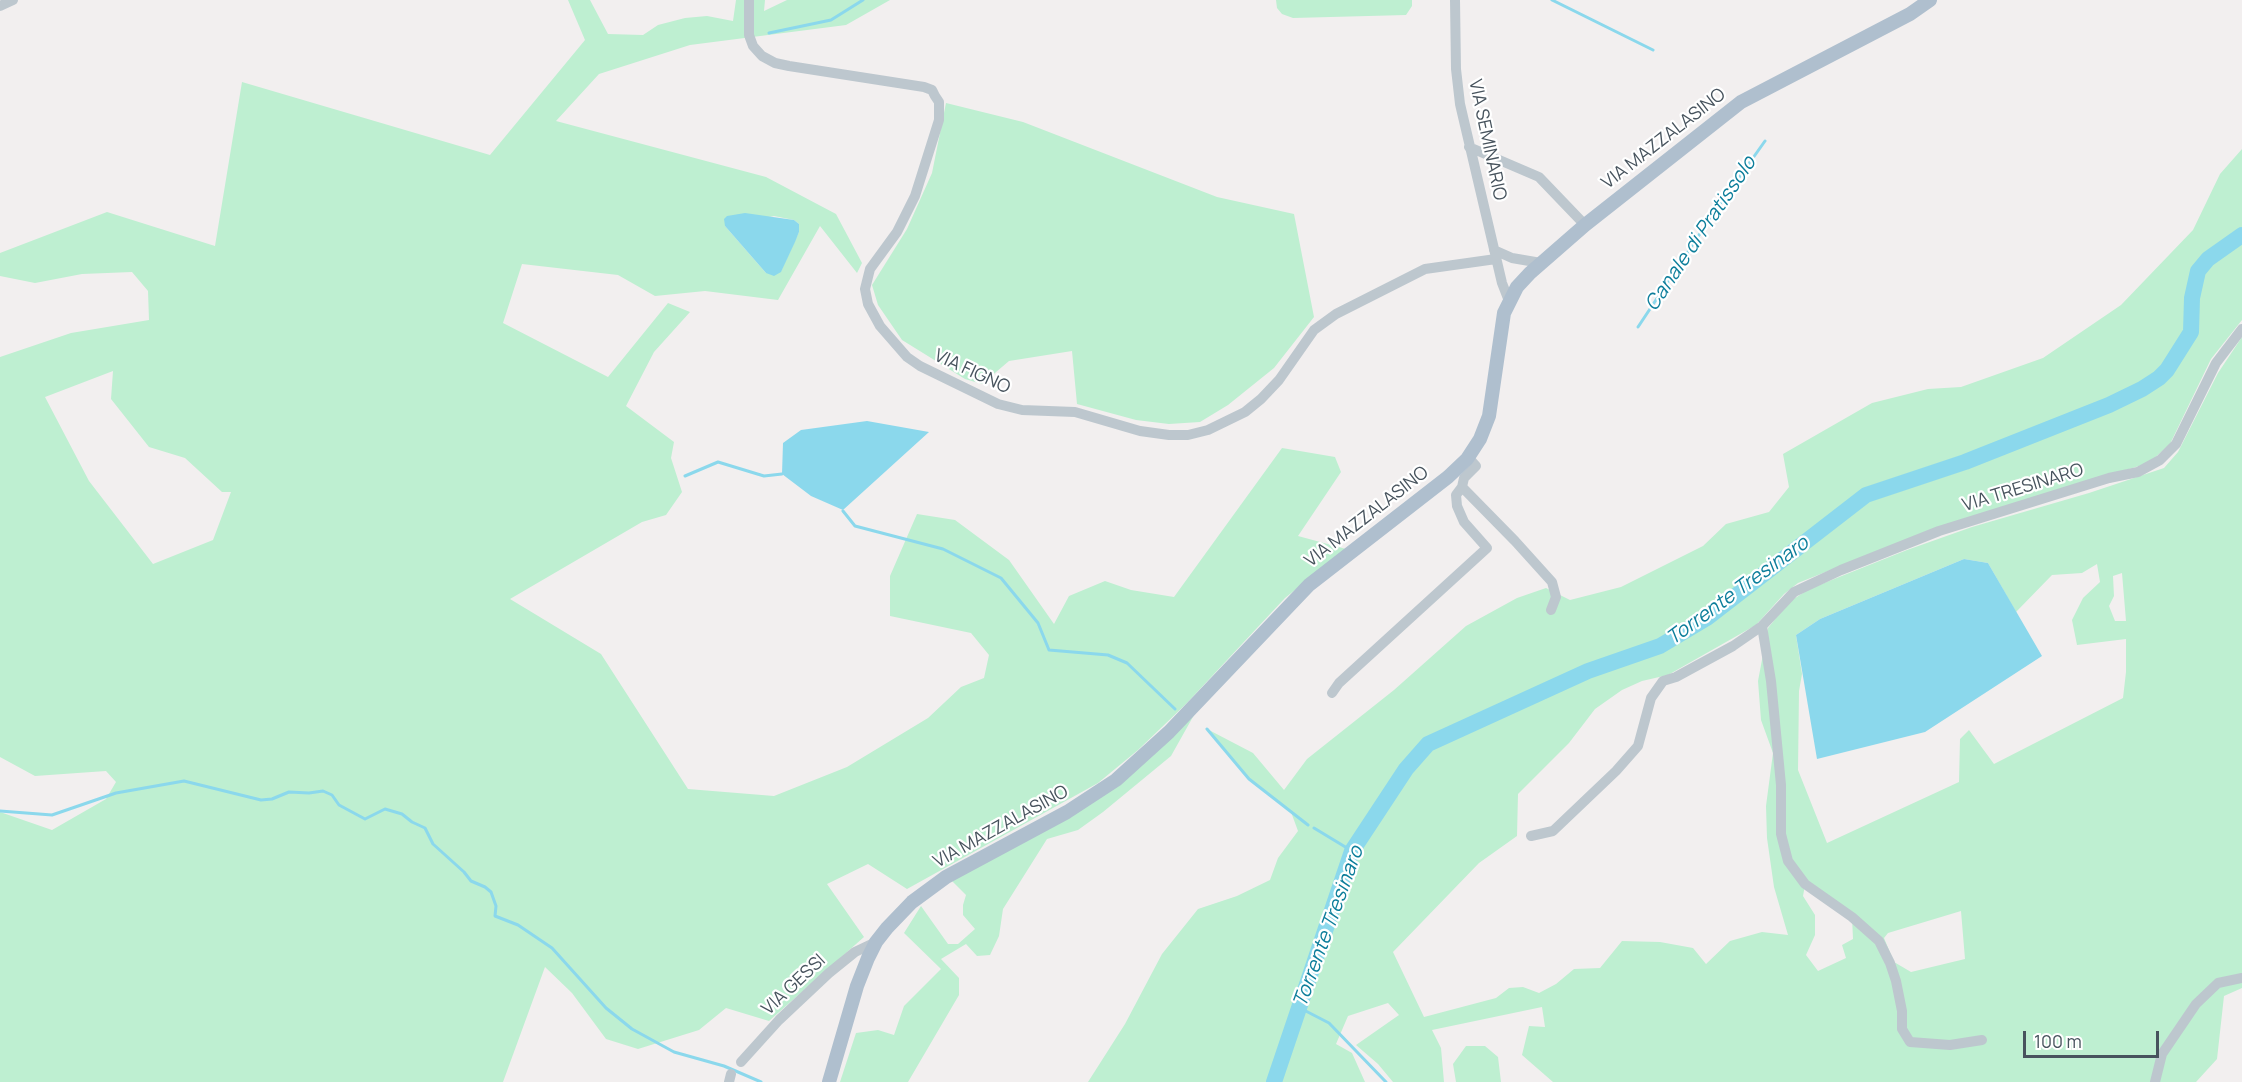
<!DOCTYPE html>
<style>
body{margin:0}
#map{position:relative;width:2242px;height:1082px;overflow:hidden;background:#f2efef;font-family:Manrope,sans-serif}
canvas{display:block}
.scale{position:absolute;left:2023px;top:1031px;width:136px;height:27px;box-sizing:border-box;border:3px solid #47535d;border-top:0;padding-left:8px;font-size:18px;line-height:21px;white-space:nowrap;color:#47535d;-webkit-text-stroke:4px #fff;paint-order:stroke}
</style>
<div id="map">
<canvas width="2242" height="1082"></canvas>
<div class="scale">100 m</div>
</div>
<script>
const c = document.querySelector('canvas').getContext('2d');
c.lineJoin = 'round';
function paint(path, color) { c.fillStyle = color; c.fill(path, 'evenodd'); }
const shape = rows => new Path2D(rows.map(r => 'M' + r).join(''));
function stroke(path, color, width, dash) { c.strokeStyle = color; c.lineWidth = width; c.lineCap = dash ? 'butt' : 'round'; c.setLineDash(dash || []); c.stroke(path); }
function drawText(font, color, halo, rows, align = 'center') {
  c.font = font + ' Manrope,sans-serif'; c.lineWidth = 4.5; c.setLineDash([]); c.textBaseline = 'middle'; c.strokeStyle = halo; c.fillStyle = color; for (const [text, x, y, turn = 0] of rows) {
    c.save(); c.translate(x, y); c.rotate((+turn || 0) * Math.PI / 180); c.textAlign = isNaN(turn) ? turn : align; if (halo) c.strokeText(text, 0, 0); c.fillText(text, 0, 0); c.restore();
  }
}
paint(shape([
 [568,0,590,0,608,34,643,35,658,25,685,18,707,16,733,21,736,0,765,0,764,11,787,0,890,0,846,25,690,45,599,74,556,121,766,177,836,214,862,263,857,273,820,226,778,300,705,291,655,296,618,275,522,264,503,323,608,377,668,303,690,312,654,352,626,406,674,442,671,458,682,492,666,515,642,522,510,599,601,654,688,789,774,796,847,767,928,718,961,687,984,678,989,655,971,633,890,616,890,576,917,514,955,520,1009,560,1054,624,1069,596,1105,581,1131,590,1174,597,1282,448,1335,457,1341,472,1298,536,1346,549,1285,598,1186,704,1138,750,1098,783,907,889,868,864,827,884,864,937,769,1021,726,1008,699,1030,638,1049,606,1039,572,993,545,967,503,1082,0,1082,0,812,52,830,106,799,116,782,106,771,35,776,0,757,0,357,71,333,149,320,148,291,132,272,82,274,35,283,0,276,0,253,107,212,215,246,242,82,490,155,585,40],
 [774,216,794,220,799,224,799,232,781,271,766,273,725,226],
 [113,371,111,399,149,447,185,458,222,492,231,492,213,540,153,564,89,481,45,397],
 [1276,0,1412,0,1412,6,1406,15,1293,18,1282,14,1277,8],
 [946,103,1023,122,1217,197,1294,214,1314,317,1274,368,1228,405,1200,422,1169,424,1136,420,1077,404,1072,351,1009,361,982,384,965,379,902,340,878,305,872,285,907,229,932,173],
 [2242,149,2242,320,2211,359,2170,444,2149,463,1941,526,1798,583,1784,594,1756,625,1668,675,1642,681,1622,690,1595,709,1569,743,1518,794,1517,836,1479,863,1393,952,1424,1017,1496,998,1509,988,1523,987,1539,993,1556,984,1574,969,1600,968,1622,941,1660,942,1693,948,1706,964,1730,941,1762,932,1788,935,1774,887,1767,838,1766,806,1773,753,1761,720,1758,681,1768,628,1789,602,1809,589,1907,550,1972,527,2089,493,2164,468,2178,452,2218,373,2242,337,2242,988,2224,996,2217,1059,2196,1082,1553,1082,1522,1055,1529,1026,1545,1027,1542,1007,1432,1030,1441,1048,1444,1082,1393,1082,1378,1064,1356,1045,1399,1015,1388,1003,1348,1016,1336,1044,1352,1053,1365,1082,1088,1082,1125,1024,1162,954,1198,909,1237,896,1270,880,1278,858,1298,831,1291,812,1249,779,1207,729,1253,753,1284,790,1307,759,1394,690,1466,626,1517,598,1546,588,1570,600,1621,587,1703,546,1726,524,1769,512,1789,487,1783,454,1872,403,1928,389,1961,387,2043,358,2121,305,2193,230,2220,174],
 [1964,559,1988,563,2016,612,2052,575,2082,573,2097,564,2100,582,2083,598,2072,620,2077,645,2126,639,2126,672,2123,698,1994,764,1969,730,1960,739,1959,782,1827,843,1798,770,1799,691,1802,674,1796,635,1820,619],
 [2122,573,2126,621,2115,621,2109,606,2114,596,2113,576],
 [1805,885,1852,917,1853,939,1842,945,1846,958,1818,971,1806,955,1815,935,1815,915,1803,896],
 [1961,911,1965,959,1911,972,1894,962,1884,938,1888,933],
 [1194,715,1171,756,1103,812,1078,830,1047,839,1003,909,999,936,990,955,977,956,966,944,941,959,959,978,959,995,908,1082,840,1082,856,1033,878,1030,894,1035,904,1006,941,969,904,933,921,906,948,944,958,944,975,929,963,915,963,905,966,895,950,879,1068,816],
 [1466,1046,1485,1046,1498,1057,1501,1082,1456,1082,1453,1064]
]), '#beefd1');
paint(shape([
 [745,213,794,220,799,224,799,232,795,242,781,272,774,276,766,273,725,226,724,219,727,216],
 [867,421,929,432,843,510,811,496,782,474,783,443,801,430],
 [1964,559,1988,563,2042,656,1925,732,1817,759,1796,635,1820,619]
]), '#8bd8ec');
stroke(shape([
 [1552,0,1653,50],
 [769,33,831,20,863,0],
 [1638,327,1711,217,1765,141],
 [685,476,718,462,764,476,782,474],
 [843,511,855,526,943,549,1001,578,1038,623,1049,650,1108,655,1127,663,1175,709],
 [1207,729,1249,779,1308,825],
 [0,811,52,815,116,793,184,781,261,800,272,799,289,792,309,793,323,791,332,795,339,805,365,819,385,809,402,814,412,822,425,828,433,844,464,872,471,881,485,887,491,892,496,906,495,916,518,925,552,948,606,1008,632,1029,674,1052,724,1066,761,1082],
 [1314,828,1352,851],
 [1298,1007,1329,1023,1386,1082]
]), '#8bd8ec', 3);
stroke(shape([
 [1274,1082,1352,851,1406,769,1428,744,1588,671,1660,646,1707,618,1866,495,1965,462,2109,405,2142,389,2159,378,2167,370,2191,332,2192,298,2198,271,2208,259,2242,235]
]), '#8bd8ec', 16);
stroke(shape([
 [749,0,749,35,753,46,762,56,775,63,789,66,924,87,932,90,935,96,939,102,939,120,915,196,897,232,870,269,865,289,868,304,880,326,907,357,920,366,998,404,1022,410,1075,412,1140,431,1169,435,1188,435,1208,430,1245,412,1261,399,1279,380,1314,330,1336,314,1425,269,1496,259],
 [1455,0,1456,69,1460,104,1502,283,1509,301],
 [0,6,13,0],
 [1469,147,1539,177,1585,225],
 [1494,250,1512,258,1541,263],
 [1468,457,1476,466,1464,478,1462,487,1515,541,1552,582,1556,597,1551,610],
 [1762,626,1771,681,1781,785,1781,834,1788,861,1805,884,1852,917,1879,941,1890,963,1896,981,1902,1011,1902,1029,1910,1042,1950,1045,1982,1040],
 [1332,693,1339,683,1487,548,1464,522,1457,506,1456,495,1462,487],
 [1531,836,1553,831,1616,771,1638,746,1651,698,1663,681,1676,677,1733,646,1762,626,1794,592,1841,570,1939,531,2109,478,2138,472,2160,460,2176,444,2216,363,2242,329],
 [741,1062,779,1020,829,973,855,952,876,942],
 [729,1082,731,1074],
 [2155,1082,2162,1054,2196,1004,2218,983,2242,978]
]), '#bdc7ce', 10);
stroke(shape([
 [829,1082,857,986,868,958,876,942,887,928,912,902,946,877,1067,812,1116,780,1169,732,1309,585,1448,477,1467,459,1480,439,1489,416,1504,313,1517,287,1530,273,1585,225,1741,102,1910,14,1930,0]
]), '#afbfce', 14);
drawText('18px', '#47535d', '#fff', [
 ["VIA MAZZALASINO",1664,139,-38],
 ["VIA SEMINARIO",1487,140,78],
 ["VIA FIGNO",972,372,25],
 ["VIA TRESINARO",2023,488,-17],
 ["VIA MAZZALASINO",1367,517,-38],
 ["VIA MAZZALASINO",1001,827,-29],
 ["VIA GESSI",794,985,-43]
]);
drawText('italic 20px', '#0d7e9b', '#fff', [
 ["Canale di Pratissolo",1701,234,-56],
 ["Torrente Tresinaro",1738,591,-36],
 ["Torrente Tresinaro",1329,927,-70]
]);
</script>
